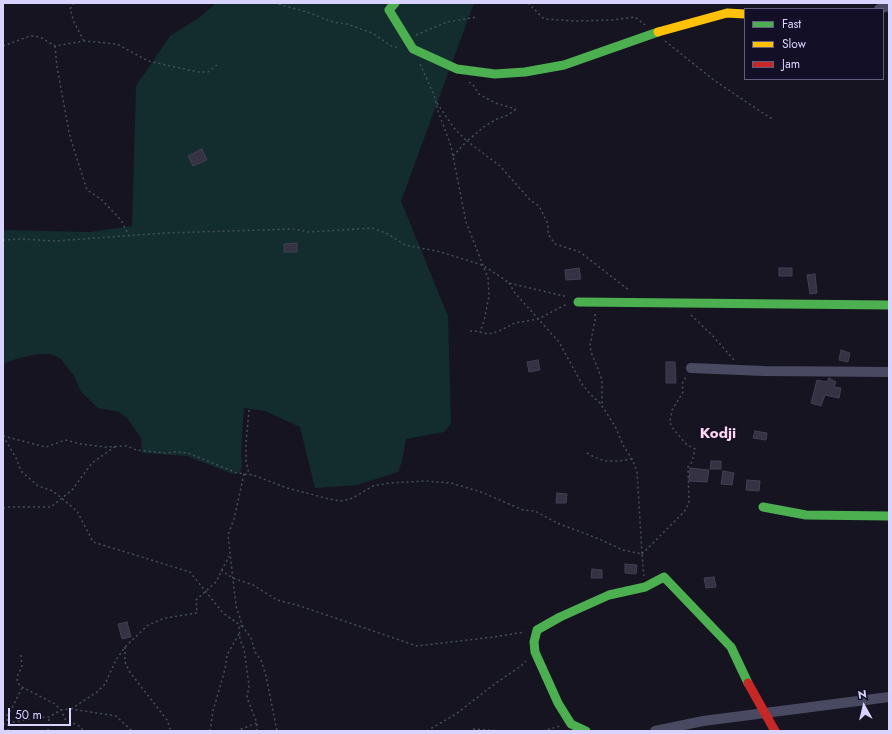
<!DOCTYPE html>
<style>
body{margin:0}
#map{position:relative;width:892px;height:734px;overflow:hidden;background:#161421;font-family:Jost,sans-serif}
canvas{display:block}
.frame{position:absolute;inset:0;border:4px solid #d9d4ff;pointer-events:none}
.legend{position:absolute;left:744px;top:8px;width:140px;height:72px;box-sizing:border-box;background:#130f26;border:1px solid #625e7d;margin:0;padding:5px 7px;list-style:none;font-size:12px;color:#d9d4ff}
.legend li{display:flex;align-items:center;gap:8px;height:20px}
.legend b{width:20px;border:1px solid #625e7d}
.north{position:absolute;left:844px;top:686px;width:40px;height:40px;-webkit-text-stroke:3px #130f26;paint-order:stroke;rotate:352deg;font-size:11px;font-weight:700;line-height:16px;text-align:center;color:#d9d4ff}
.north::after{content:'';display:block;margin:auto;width:14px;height:18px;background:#d9d4ff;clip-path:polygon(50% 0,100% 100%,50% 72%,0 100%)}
.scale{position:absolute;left:8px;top:708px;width:63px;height:18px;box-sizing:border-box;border:2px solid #d9d4ff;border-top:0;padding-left:5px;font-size:12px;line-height:14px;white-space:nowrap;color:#d9d4ff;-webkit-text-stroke:3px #130f26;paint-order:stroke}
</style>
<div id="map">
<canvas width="892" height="734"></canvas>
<div class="frame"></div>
<ul class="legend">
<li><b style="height:5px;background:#4caf50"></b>Fast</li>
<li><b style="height:5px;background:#ffc107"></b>Slow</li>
<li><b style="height:5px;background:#c62828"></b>Jam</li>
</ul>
<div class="north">N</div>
<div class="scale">50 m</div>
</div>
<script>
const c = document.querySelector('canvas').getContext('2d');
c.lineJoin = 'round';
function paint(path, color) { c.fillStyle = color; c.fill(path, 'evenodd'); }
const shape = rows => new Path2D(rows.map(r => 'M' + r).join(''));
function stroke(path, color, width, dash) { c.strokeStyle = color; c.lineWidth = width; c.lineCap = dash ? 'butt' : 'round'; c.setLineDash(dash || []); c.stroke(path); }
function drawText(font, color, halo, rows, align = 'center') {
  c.font = font + ' Jost,sans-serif'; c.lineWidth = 3; c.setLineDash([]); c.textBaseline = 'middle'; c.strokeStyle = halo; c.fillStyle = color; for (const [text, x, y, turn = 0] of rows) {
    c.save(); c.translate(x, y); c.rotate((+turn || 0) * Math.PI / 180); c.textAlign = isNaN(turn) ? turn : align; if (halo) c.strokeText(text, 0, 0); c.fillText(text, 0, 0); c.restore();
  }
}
paint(shape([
 [216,3,474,3,401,201,448,316,451,424,444,432,406,439,402,461,398,472,357,485,315,488,300,427,265,411,244,408,241,452,242,467,239,473,235,474,230,473,187,456,142,453,141,438,128,419,119,412,98,408,81,392,74,376,60,358,50,354,38,354,16,359,3,364,3,230,90,232,132,226,136,86,170,36,200,17]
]), '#132c2d');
const building = shape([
 [202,149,207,160,193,166,188,156,202,149],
 [297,243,297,252,284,252,284,244,297,243],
 [579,268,581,279,566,280,565,270,579,268],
 [779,268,792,268,792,276,779,276,779,268],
 [815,274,817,293,810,294,807,275,815,274],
 [841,350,850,353,848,362,839,360,841,350],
 [538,360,540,370,529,372,527,362,538,360],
 [666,362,675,362,676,383,666,383,666,362],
 [829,378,836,382,834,387,841,388,839,398,825,395,821,406,811,403,817,380,827,382,829,378],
 [755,431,767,433,766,440,753,438,755,431],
 [711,461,721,461,721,469,710,469,711,461],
 [690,468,709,470,707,482,689,481,690,468],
 [723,471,734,473,732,485,721,484,723,471],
 [747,480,760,481,759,491,746,490,747,480],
 [557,493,567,494,566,503,556,503,557,493],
 [625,564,637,565,636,574,625,573,625,564],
 [592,569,602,570,602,578,591,578,592,569],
 [714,577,716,587,706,588,704,578,714,577],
 [127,622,131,637,122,639,118,624,127,622]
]);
paint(building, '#343243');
stroke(building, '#433f54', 1);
stroke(shape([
 [74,3,70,9,74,22,84,41],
 [274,3,307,12,333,22,347,24,372,33,393,47,398,47],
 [528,3,544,19,575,21,612,20,635,17,645,25],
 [416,35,447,22,477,17],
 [665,41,715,81,772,119],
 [3,46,30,36,40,37,55,46,84,41,117,44,148,61,198,72,208,72,217,65],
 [55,46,57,67,70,137,87,190,101,199,121,220,129,236],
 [420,64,434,95,438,111,451,146,466,222,488,278,489,296,484,321,480,332],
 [469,82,473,85,479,94,495,103,516,109],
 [437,103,454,128,467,141,485,126,497,119,508,115,516,109],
 [453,156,467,141,500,166,530,200,539,206,548,224,548,234,555,244,580,252,630,291],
 [3,240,21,239,55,241,165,233,293,229,309,232,372,228,388,234,405,245,441,252,482,265,501,277,509,283,568,297],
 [509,283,515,293,559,342,582,384,591,395,600,403,615,426,624,447,632,459,637,471,642,554],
 [595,314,595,321,590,345,591,352,598,369,602,380,602,405],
 [691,315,712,335,735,361],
 [470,331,475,331,488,334,497,332,515,323,538,319,567,304],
 [249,410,246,443,246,460,249,475],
 [3,436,46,447,65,440,81,444,105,447,127,446,136,450,165,453,175,452,188,453,237,473,253,475,287,488,329,499,341,501,353,498,373,486,390,483,425,481,451,483,481,492,523,510,535,511,557,523,599,539,623,550,642,554,644,576],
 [3,436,16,458,21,471,38,486,53,491,77,511,93,542,190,572,223,613,243,627],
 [587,453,594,457,605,461,619,461,632,459],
 [244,474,234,519,228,535,236,606,243,627,251,638,255,652,261,660,266,676,277,731],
 [3,508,10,507,51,507,72,490,92,463,116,446],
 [642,554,684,512,689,503,688,467,692,462,695,449,686,444,671,426,670,421,672,410,683,392,682,384,686,377],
 [221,570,233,578,253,585,277,600,300,606,417,646,494,637,525,632],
 [125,647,125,662,129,671,167,720,171,731],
 [21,655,22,667,18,674,17,681,20,686,55,704,61,710,65,719,81,727,83,731],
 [71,709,97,692,105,684,116,660,125,647,148,625,165,618,197,613,196,600,216,582,229,556],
 [3,724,34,718,49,717,61,710,71,709,116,716,132,731],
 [473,729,503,731],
 [8,731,7,715,12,708,22,688],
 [48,731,49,717],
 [210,731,213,711,225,669,227,655,239,634],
 [236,731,257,723,247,698,249,685,244,649,240,640,239,626],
 [257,731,257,723],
 [427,731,456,714,496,683,521,666,526,661],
 [543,731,560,726]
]), '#44505f', 1.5, [2, 3]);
stroke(shape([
 [879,9,889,6],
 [691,368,764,371,889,372],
 [655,731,703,721,889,697]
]), '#4a4962', 10);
stroke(shape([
 [395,3,389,10,413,49,457,69,495,74,525,72,564,65,658,32],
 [578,302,889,305],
 [763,507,806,515,889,516],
 [586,731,571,724,558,703,535,652,534,642,537,630,560,617,609,595,645,587,664,577,731,647,748,683]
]), '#4caf50', 9);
stroke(shape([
 [658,32,727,13,745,14]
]), '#ffc107', 9);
stroke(shape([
 [748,683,775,731]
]), '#c62828', 9);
drawText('bold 15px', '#ffd6f0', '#130f26', [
 ["Kodji",718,434]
]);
</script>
